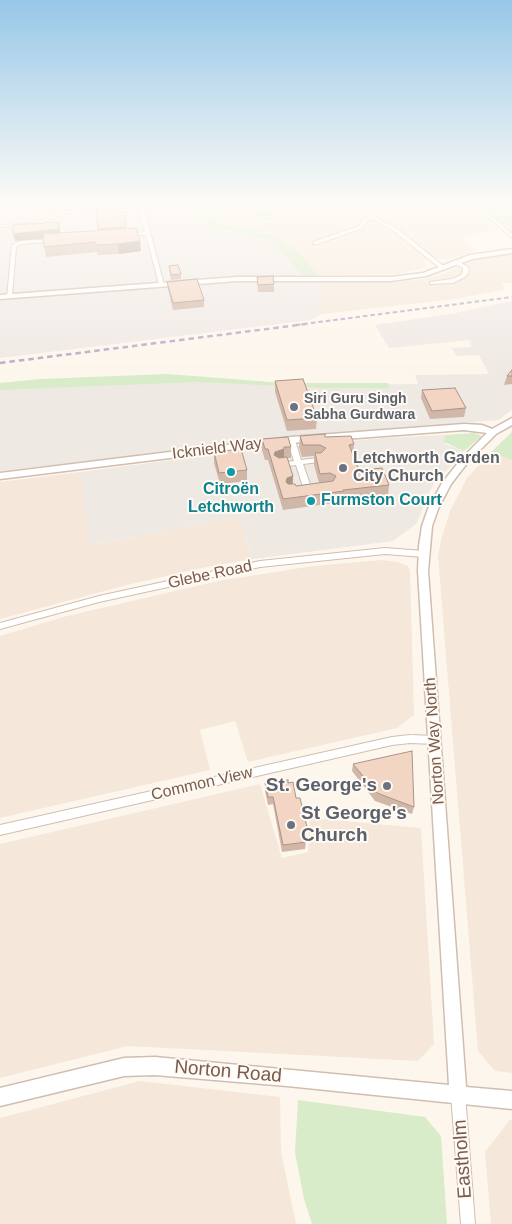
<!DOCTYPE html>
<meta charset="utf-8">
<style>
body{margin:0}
canvas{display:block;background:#fdf6ec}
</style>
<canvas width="512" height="1224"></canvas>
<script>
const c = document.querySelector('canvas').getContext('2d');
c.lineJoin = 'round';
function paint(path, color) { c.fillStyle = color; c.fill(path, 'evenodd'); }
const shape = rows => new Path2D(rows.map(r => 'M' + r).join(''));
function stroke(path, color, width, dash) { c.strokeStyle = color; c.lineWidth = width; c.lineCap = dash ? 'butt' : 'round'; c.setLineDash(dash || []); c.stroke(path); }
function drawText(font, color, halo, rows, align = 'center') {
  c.font = font + ' Arial,sans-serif'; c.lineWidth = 4; c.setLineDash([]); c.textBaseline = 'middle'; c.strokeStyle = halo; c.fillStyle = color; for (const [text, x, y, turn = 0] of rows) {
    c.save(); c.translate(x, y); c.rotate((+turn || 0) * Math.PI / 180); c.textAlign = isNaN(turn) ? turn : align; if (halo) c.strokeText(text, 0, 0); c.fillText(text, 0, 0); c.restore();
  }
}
paint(shape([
 [208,203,469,203,499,229,461,237,478,251,446,260,436,258,424,260,426,267,399,274,318,275,300,253,271,233,217,225],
 [512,254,512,283,502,283,506,289,455,299,321,314,321,282,393,282,425,279,446,273,467,262,481,258],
 [491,452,512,460,512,1073,495,1071,478,1051,438,557,441,540,450,511,467,478],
 [81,472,91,545,236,517,241,523,253,559,202,568,127,585,0,619,0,482],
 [382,560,398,562,408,566,410,571,414,715,397,728,248,762,235,721,200,730,210,770,0,818,0,636,63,617,218,581,313,566],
 [260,784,282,858,308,852,310,818,421,828,434,1044,418,1061,128,1046,0,1078,0,844],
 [140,1081,280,1097,281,1152,296,1224,0,1224,0,1118],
 [510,1120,512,1120,512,1224,491,1224,485,1152]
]), '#f5e8da');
paint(shape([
 [47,203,196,203,206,228,243,233,264,239,281,251,301,275,295,275,294,281,321,282,321,314,311,320,0,358,0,206],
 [512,301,512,410,498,420,335,433,0,471,0,384,111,378,326,385,418,384,415,375,489,374,479,355,457,356,451,348,471,347,470,340,389,348,375,325,456,313],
 [445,435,445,444,464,451,433,485,416,524,393,541,253,559,241,523,236,517,90,545,81,472,240,451,384,438]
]), '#efe9e4');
paint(shape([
 [196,203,208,203,217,225,254,229,278,237,300,253,318,275,301,275,281,251,264,239,243,233,206,228],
 [246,203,290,203,287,206,283,205,278,210,281,211,274,215,264,217,249,214,248,210,252,210,251,205],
 [477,203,512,203,512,234,505,227],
 [168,374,283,383,388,383,389,388,324,388,197,382,0,390,0,383,41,379],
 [512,432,512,460,491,452],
 [474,433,482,436,464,451,444,442,445,435],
 [298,1100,425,1117,441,1136,447,1224,312,1224,304,1199,295,1152]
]), '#d8ecc9');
const minor = shape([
 [243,203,247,203,249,213,263,217,274,215,289,203,294,203,277,217,263,219,245,215,243,203],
 [334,203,341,203,375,216,399,230,446,268,441,269,395,232,373,219,366,222,363,228,317,244,313,244,313,242,359,226,362,220,369,217,334,203],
 [471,203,476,203,512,234,512,238,471,203],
 [138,204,142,204,144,209,164,285,159,284,146,235,127,235,125,234,127,233,145,232,139,211,66,213,36,225,0,227,0,225,35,223,65,211,138,208,138,204],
 [55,239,57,239,57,241,21,244,16,247,12,296,7,297,12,245,20,241,55,239],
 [454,261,458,261,468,267,469,272,465,277,453,283,430,284,430,282,452,279,461,275,463,272,463,268,454,263,454,261],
 [291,438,295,440,301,460,319,458,323,460,319,462,303,464,312,490,311,492,308,492,304,490,296,465,280,467,276,465,280,463,294,461,287,440,291,438],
 [385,548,424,551,428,554,424,557,385,554,260,567,99,602,0,629,0,623,99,596,260,561,385,548],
 [410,735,435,736,439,737,440,740,439,743,435,744,410,743,392,745,0,835,0,825,392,737,410,735],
 [458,1087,463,1089,465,1094,475,1224,461,1224,451,1094,453,1089,458,1087]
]);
const tertiary = shape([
 [512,249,512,253,472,259,426,276,391,281,237,281,0,299,0,295,237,277,391,277,423,273,470,255,512,249],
 [512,418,512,425,496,434,468,462,451,484,438,509,432,526,428,571,466,1087,512,1091,512,1109,287,1086,155,1075,124,1076,0,1106,0,1088,124,1058,155,1057,449,1085,418,571,419,546,422,526,428,509,442,483,462,458,487,433,464,430,291,443,0,479,0,473,291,437,464,424,482,425,492,429,512,418]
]);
stroke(minor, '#d1beb0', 2);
stroke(tertiary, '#d1beb0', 3);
paint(minor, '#fff');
paint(tertiary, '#fff');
stroke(shape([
 [296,325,512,297]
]), '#b9a8c9', 2, [4.5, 3]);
stroke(shape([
 [0,363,306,324]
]), '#b9a8c9', 2.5, [5.5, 4]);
paint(shape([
 [95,203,118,203,118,207,96,208],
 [125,215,126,229,140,241,141,251,119,254,97,255,97,252,46,257,43,238,15,241,59,222,60,233,98,231,98,229,118,216],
 [169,266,181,274,181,279,171,280],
 [257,277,274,284,274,292,258,292],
 [167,282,204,300,204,307,173,310,168,289],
 [512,370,512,384,504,385,507,376],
 [275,381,317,418,316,429,287,431,275,392],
 [422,390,466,408,464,417,430,419,421,398],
 [300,436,325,437,354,444,353,454,359,470,389,485,388,496,343,501,342,502,283,510,268,460,265,460,262,450,262,439,291,447,291,458,287,458,293,476,293,484,296,486,319,483,314,465,314,456,302,457,299,447],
 [214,452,247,470,247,481,220,484,214,463],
 [353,764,414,807,412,814,375,801,352,771],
 [265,783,288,783,296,798,307,827,306,835,304,835,306,842,305,849,282,852,273,804,268,805,265,791]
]), '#d1b7a8');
paint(shape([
 [59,222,61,237,15,241,13,234],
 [140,241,141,251,119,254,118,244],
 [284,449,284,461,274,455,275,452],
 [293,476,292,488,286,489,286,482,287,478]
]), '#aa9588');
const building = shape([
 [96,209,118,209,118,216,125,215,126,227,98,229,96,209],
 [59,222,59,229,13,234,13,225,59,222],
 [136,228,140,241,118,244,96,245,95,242,44,247,43,234,136,228],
 [178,265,181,274,171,275,169,266,178,265],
 [273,276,274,284,258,285,257,277,273,276],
 [197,279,204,300,173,303,167,282,197,279],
 [512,370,512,376,507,376,512,370],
 [303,379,317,418,287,420,275,381,303,379],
 [455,388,466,408,432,411,422,390,455,388],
 [325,434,325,437,351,436,354,444,349,445,359,470,382,468,389,485,343,490,344,491,283,499,268,449,265,449,262,439,288,437,291,447,284,447,284,449,275,452,274,455,279,458,287,457,293,476,287,478,286,482,288,484,295,484,296,486,333,481,336,476,330,473,320,474,315,453,321,453,326,448,320,445,303,445,300,436,325,434],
 [241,449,247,470,219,473,214,452,241,449],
 [412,751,414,807,377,793,353,764,412,751],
 [288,780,288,783,293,782,296,798,300,798,307,827,303,828,306,842,283,845,273,797,268,797,265,783,288,780]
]);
paint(building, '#f3d5c3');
stroke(building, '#aa9588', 1);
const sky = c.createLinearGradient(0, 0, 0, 375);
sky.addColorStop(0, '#97c7e8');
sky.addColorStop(0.54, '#fefbf6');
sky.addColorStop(1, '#fefbf600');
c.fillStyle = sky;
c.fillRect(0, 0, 512, 375);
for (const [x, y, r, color] of [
 [294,407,5,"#6b7280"],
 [343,468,5,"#6b7280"],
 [231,472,5,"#0f9aa8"],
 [311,501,5,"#0f9aa8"],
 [387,786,5,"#6b7280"],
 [291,825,5,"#6b7280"]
]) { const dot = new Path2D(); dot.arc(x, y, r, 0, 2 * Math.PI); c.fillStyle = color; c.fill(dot); stroke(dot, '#fffaf3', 2); }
drawText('bold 14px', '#5b616d', '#fffaf3', [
 ["Siri Guru Singh",304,399],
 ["Sabha Gurdwara",304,415]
], 'left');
drawText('16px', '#7a5c4d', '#fffaf3', [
 ["Icknield Way",217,449,-7],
 ["Glebe Road",210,575,-12],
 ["Norton Way North",435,741,-94],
 ["Common View",202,784,-13]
]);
drawText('bold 16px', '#5b616d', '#fffaf3', [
 ["Letchworth Garden",353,459],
 ["City Church",353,477]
], 'left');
drawText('bold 16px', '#0d838f', '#fffaf3', [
 ["Citroën",231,490],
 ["Letchworth",231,508],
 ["Furmston Court",321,501,"left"]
]);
drawText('bold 19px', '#5b616d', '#fffaf3', [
 ["St. George's",377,786],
 ["St George's",301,814,"left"],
 ["Church",301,836,"left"]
], 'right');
drawText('19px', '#7a5c4d', '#fffaf3', [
 ["Norton Road",228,1072,5],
 ["Eastholm",463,1159,-94]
]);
</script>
